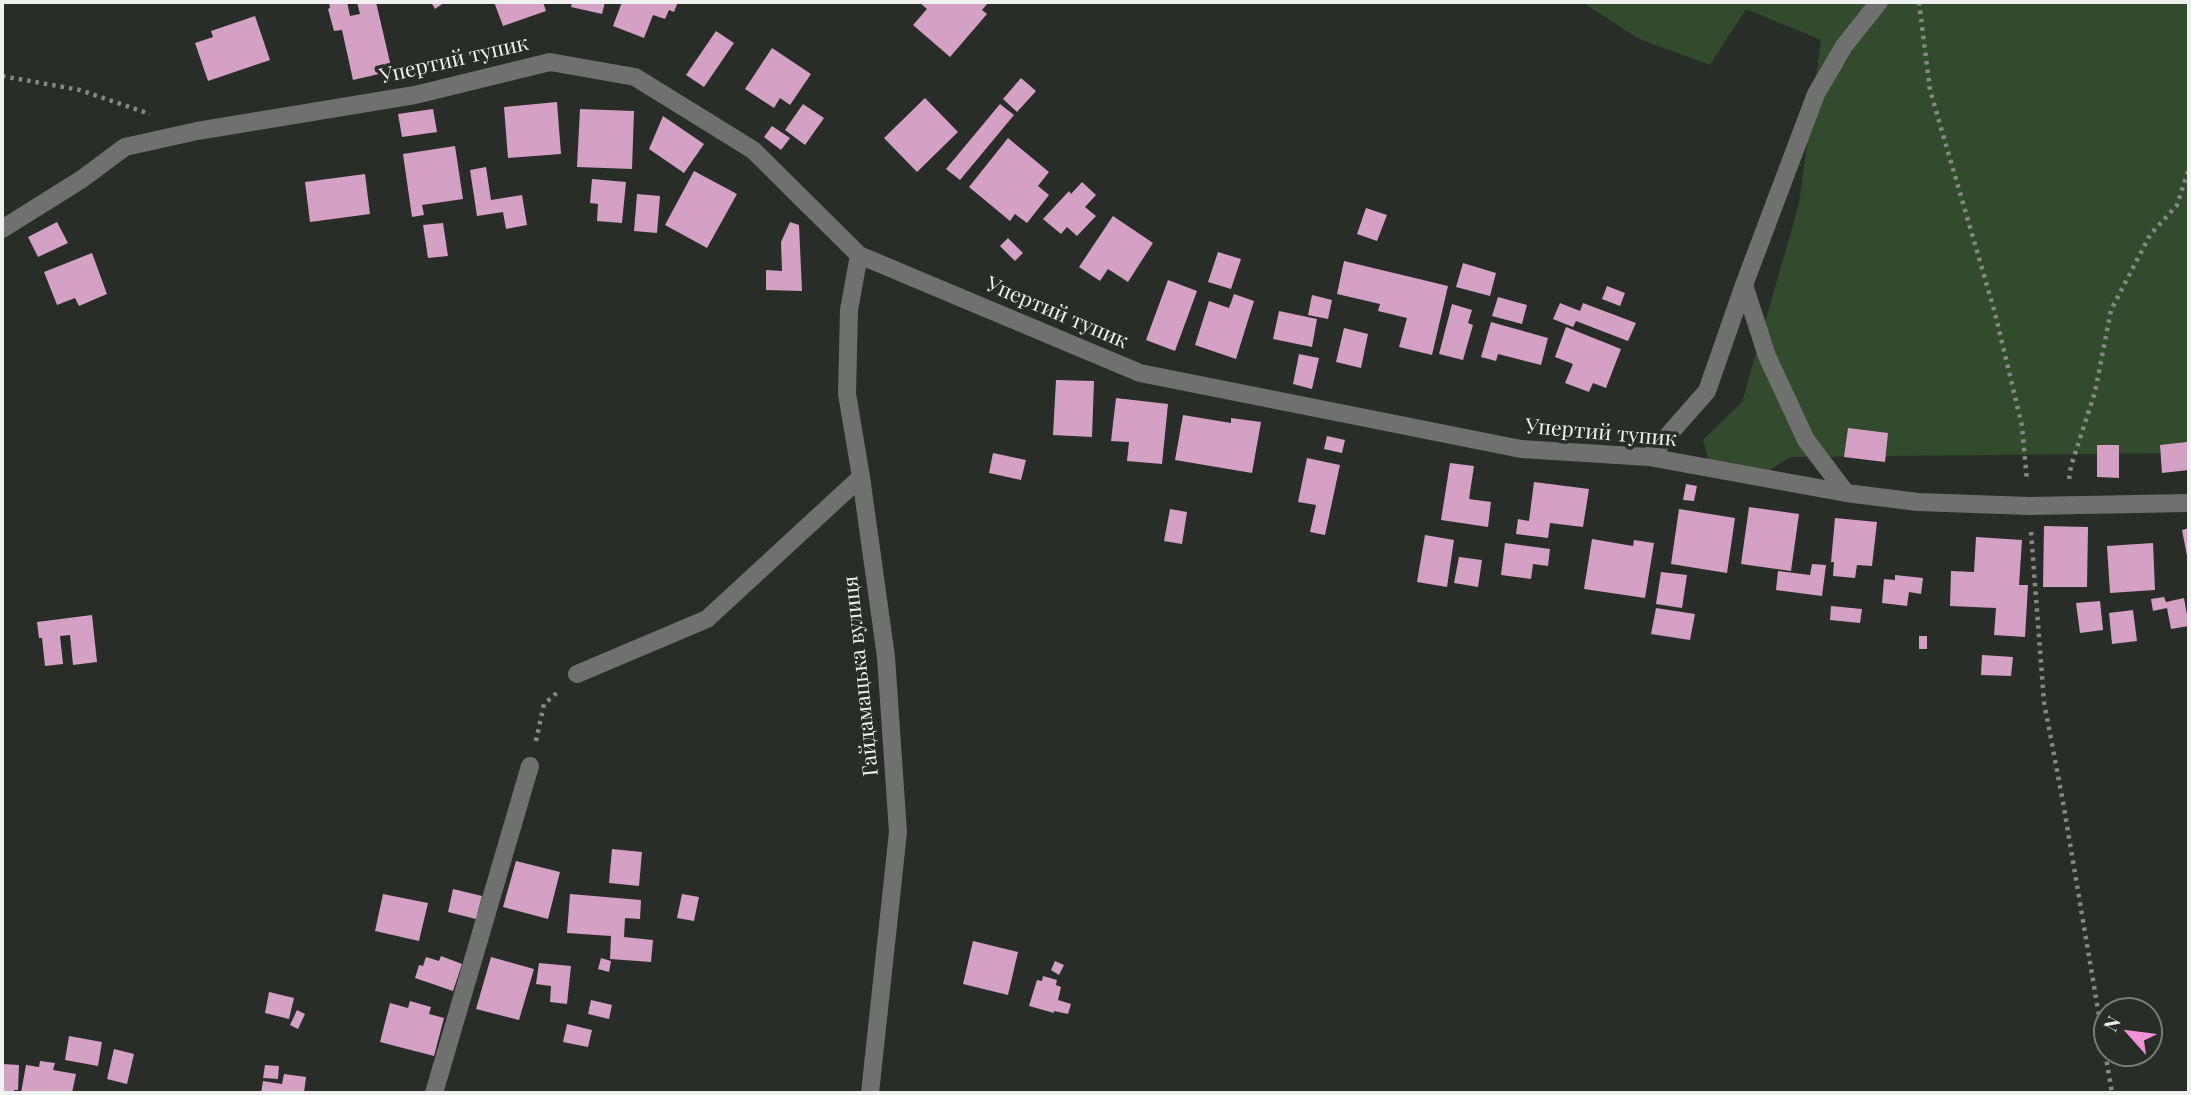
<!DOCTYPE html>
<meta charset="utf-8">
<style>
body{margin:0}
#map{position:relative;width:2191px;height:1095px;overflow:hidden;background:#292d28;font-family:"Playfair Display",serif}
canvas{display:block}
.frame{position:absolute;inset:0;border:4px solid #eef1ed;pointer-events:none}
.north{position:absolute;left:2093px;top:997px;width:70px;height:70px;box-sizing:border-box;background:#292d28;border:2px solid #787b77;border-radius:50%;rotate:298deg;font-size:19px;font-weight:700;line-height:28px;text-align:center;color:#eef1ed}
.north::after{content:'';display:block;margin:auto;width:24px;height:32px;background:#f291d6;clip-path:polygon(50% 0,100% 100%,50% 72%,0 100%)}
</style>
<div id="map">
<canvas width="2191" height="1095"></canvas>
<div class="frame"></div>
<div class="north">N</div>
</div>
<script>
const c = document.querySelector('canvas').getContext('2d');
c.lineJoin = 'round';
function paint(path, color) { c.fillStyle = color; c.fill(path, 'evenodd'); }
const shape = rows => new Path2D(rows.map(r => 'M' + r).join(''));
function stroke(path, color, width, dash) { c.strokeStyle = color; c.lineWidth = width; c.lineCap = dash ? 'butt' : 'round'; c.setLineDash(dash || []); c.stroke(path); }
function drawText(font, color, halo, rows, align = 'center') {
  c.font = font + ' "Playfair Display",serif'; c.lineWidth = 7; c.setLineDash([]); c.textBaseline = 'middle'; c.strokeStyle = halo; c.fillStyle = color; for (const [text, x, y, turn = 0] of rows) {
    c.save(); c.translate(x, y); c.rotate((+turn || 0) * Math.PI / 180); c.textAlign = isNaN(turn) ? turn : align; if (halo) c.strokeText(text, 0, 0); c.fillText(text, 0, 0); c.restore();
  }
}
paint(shape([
 [1582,2,2189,2,2189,453,1791,457,1764,473,1709,462,1703,440,1742,402,1799,204,1821,40,1746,9,1710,65,1639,39]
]), '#324b2c');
paint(shape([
 [329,2,347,2,350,16,360,14,357,2,376,2,392,71,353,80,342,30,334,31,328,9,330,8],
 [431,2,445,2,435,9],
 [494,2,543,2,546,11,503,26],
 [572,2,605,2,602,14,571,7],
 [622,2,678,2,674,12,669,10,665,19,653,15,644,38,613,26],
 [919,2,989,2,982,10,987,14,950,57,913,25,927,9],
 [255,16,270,60,208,81,195,43,213,37,211,31],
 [716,31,734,43,704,87,686,75],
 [772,48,811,74,790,105,780,98,774,108,745,89],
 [1021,78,1036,91,1017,112,1003,99],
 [925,98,958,132,917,172,884,138],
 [557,102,561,154,508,158,504,107],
 [803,104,824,118,805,145,785,130],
 [1000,104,1014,115,960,180,946,169],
 [433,109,437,132,402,137,398,114],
 [580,109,634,111,632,169,577,167],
 [663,116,704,144,684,173,649,149],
 [772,126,790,138,781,150,764,137],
 [1008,138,1049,172,1038,186,1049,195,1027,223,1015,214,1010,221,969,187],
 [455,146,463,199,422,205,424,215,412,217,403,154],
 [486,167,491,200,522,195,527,225,506,229,503,212,477,216,470,170],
 [694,171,737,194,707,248,665,225],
 [365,174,370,214,310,222,305,182],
 [592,179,626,182,622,223,597,221,598,204,590,203],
 [1082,182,1096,195,1085,207,1096,216,1077,236,1067,227,1061,234,1043,219,1069,191,1071,194],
 [637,194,660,196,657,233,634,231],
 [1366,208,1387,215,1377,241,1357,234],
 [1113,216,1153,243,1128,282,1108,269,1100,281,1079,267],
 [57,222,68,243,38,257,28,237],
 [790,222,799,225,802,291,766,290,766,270,782,271,781,242],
 [443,223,448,256,428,258,423,225],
 [1008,238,1023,253,1015,261,1000,246],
 [1218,252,1241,259,1231,289,1208,282],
 [92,253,107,294,79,306,75,298,57,305,44,272],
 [1344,261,1448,286,1432,355,1399,347,1407,318,1378,311,1380,304,1337,294],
 [1463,263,1496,273,1490,296,1456,287],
 [1168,280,1197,291,1175,351,1146,340],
 [1607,286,1625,293,1620,306,1602,299],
 [1234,294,1254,301,1236,359,1195,345,1209,301,1229,308],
 [1312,295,1332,300,1328,319,1308,315],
 [1498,297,1527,305,1522,324,1492,316],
 [1560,303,1580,311,1583,303,1636,323,1628,341,1576,321,1573,327,1553,319],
 [1452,304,1472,310,1468,323,1473,325,1463,360,1439,354],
 [1279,311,1317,319,1312,347,1273,339],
 [1491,322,1548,338,1541,365,1498,354,1496,361,1481,357],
 [1566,327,1621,349,1606,388,1593,383,1589,392,1565,383,1573,364,1555,357],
 [1344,328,1368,334,1361,368,1336,362],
 [1299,354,1319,358,1312,389,1293,384],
 [1056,380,1094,381,1092,437,1053,435],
 [1116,398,1168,404,1162,464,1127,461,1129,442,1111,441],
 [1183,415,1231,423,1231,418,1261,422,1252,473,1175,460],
 [1848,428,1888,433,1885,462,1844,457],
 [1327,436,1345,440,1342,453,1324,449],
 [2187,442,2189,470,2162,473,2160,445],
 [2097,445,2119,445,2119,478,2097,477],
 [993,453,1026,460,1021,480,989,473],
 [1307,458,1340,465,1325,535,1310,532,1316,505,1298,502],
 [1450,463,1474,466,1469,499,1491,502,1488,527,1441,520],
 [1534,482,1589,489,1583,527,1550,523,1548,538,1516,534,1518,519,1529,521],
 [1686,484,1697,486,1694,501,1683,500],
 [1749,507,1799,514,1791,571,1741,564],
 [1170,509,1187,512,1182,544,1164,541],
 [1679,509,1735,518,1727,573,1671,564],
 [1835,518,1877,522,1872,566,1857,565,1855,578,1833,576,1834,562,1831,562],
 [2044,526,2088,527,2087,587,2043,587],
 [2189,528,2189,561,2188,561,2182,530],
 [1425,535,1454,540,1447,587,1417,582],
 [1976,537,2022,540,2019,585,2028,585,2025,637,1994,635,1996,608,1950,606,1951,571,1974,572],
 [1592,539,1633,546,1634,540,1654,543,1645,598,1584,589],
 [1505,543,1550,549,1548,566,1533,564,1531,579,1501,575],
 [2153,543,2155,590,2110,593,2107,546],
 [1459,557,1482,560,1478,587,1454,583],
 [1812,564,1826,565,1822,596,1776,590,1778,571,1810,575],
 [1661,572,1687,575,1682,608,1656,604],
 [1895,575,1923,578,1921,594,1909,592,1907,606,1882,603,1884,579,1895,580],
 [2164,597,2166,602,2184,598,2189,626,2171,629,2167,608,2153,611,2151,599],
 [2100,601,2103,630,2080,633,2076,603],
 [1831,606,1862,609,1860,623,1830,620],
 [1656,608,1695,614,1690,640,1651,634],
 [2133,610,2137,641,2112,644,2109,613],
 [92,615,97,662,73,665,70,635,60,636,63,664,45,666,42,638,39,638,37,622],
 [1919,636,1927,636,1927,649,1919,649],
 [1982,655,2013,657,2011,676,1981,675],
 [612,849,642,852,639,886,609,883],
 [516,861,560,872,548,919,503,907],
 [453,889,482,896,476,919,448,912],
 [383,894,428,903,419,941,375,931],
 [570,894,641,900,640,919,625,918,624,937,653,940,651,962,610,959,611,936,567,933],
 [682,894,699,897,694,921,677,918],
 [973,941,1018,952,1008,995,963,984],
 [441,956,462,964,453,991,415,978,419,965,423,966,426,957,439,961],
 [491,957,534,969,519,1020,476,1009],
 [601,958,611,961,609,972,598,969],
 [1055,961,1064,965,1059,975,1051,970],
 [539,963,571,966,567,1004,550,1002,551,986,536,984],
 [1043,976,1057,980,1056,985,1061,987,1058,1000,1071,1004,1068,1014,1054,1011,1054,1013,1029,1006,1037,980,1042,981],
 [269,992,294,998,289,1019,265,1013],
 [591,1000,612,1005,609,1019,588,1014],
 [410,1001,431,1007,429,1014,444,1018,434,1056,380,1042,390,1003,408,1008],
 [297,1010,305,1014,298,1029,290,1025],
 [567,1024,592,1030,588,1047,563,1042],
 [69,1036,102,1042,98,1066,65,1060],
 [114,1049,134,1054,127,1084,107,1079],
 [40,1061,55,1063,53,1070,76,1074,72,1093,21,1093,26,1065,39,1067],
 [2,1064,19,1065,18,1090,14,1090,14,1093,2,1093],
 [265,1065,279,1066,278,1079,263,1078],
 [284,1074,306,1077,304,1093,261,1093,263,1081,282,1084]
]), '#d4a0c3');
stroke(shape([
 [1919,2,1930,90,1995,313,2022,426,2027,481],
 [2,76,80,90,150,114],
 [2069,479,2071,466,2095,392,2111,310,2150,235,2177,205,2189,168],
 [2031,532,2044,702,2063,802,2112,1093],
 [536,741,544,704,559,691]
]), '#858984', 4.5, [3.5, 5]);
stroke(shape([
 [2,229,82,179,125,147,197,131,415,95,550,62,635,77,753,150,859,255,1140,373,1521,449,1649,457,1846,493,1918,502,2029,506,2189,503],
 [859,255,849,310,847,394,861,477,886,657,898,832,870,1093],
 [1744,285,1767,356,1806,440,1846,493],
 [1649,457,1707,391,1744,285,1816,94,1844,46,1879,2],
 [577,674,707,619,861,477],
 [434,1093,530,766]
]), '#6f716f', 18);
drawText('21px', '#eef1ed', '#292d28', [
 ["Упертий тупик",454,60,-13],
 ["Упертий тупик",1057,313,23],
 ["Упертий тупик",1601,433,5],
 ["Гайдамацька вулиця",861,676,-96]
]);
</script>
